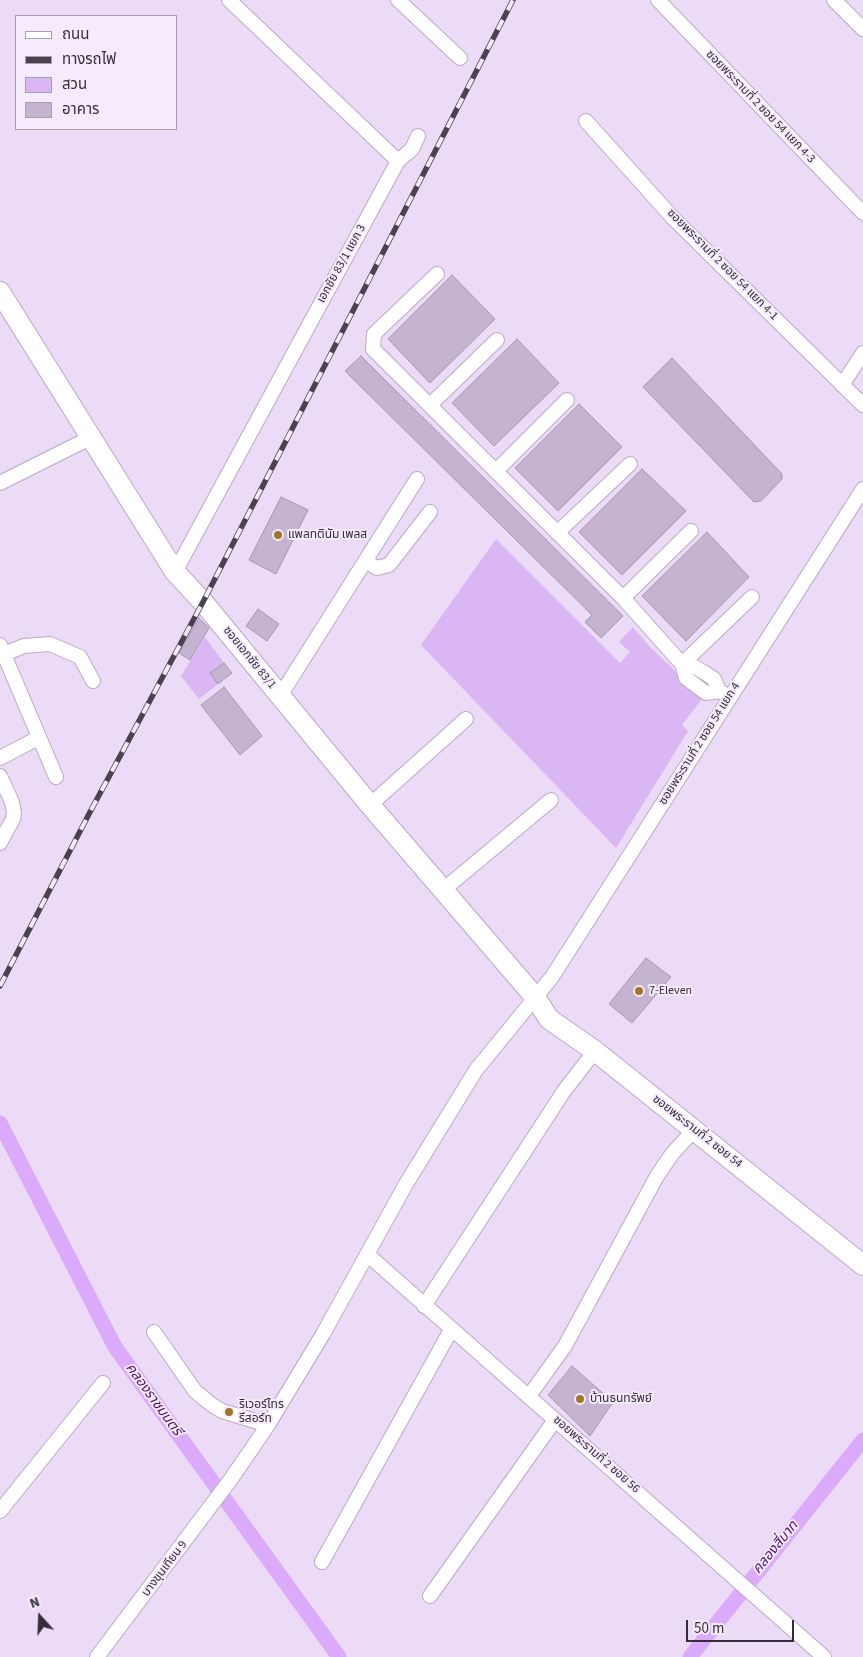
<!DOCTYPE html>
<meta charset="utf-8">
<style>
body{margin:0}
#map{position:relative;width:863px;height:1657px;overflow:hidden;background:#ebdbf7;font-family:"Source Sans 3","Noto Sans Thai",sans-serif}
canvas{display:block}
.legend{position:absolute;left:15px;top:15px;width:162px;height:115px;box-sizing:border-box;background:#f5ebfc;border:1px solid #a89fae;margin:0;padding:6px 9px;list-style:none;font-size:15px;color:#342e38}
.legend li{display:flex;align-items:center;gap:10px;height:25px}
.legend b{width:25px;border:1px solid #a89fae}
.north{position:absolute;left:15px;top:1592px;width:50px;height:50px;-webkit-text-stroke:4px #f5ebfc;paint-order:stroke;rotate:340deg;font-size:14px;font-weight:700;line-height:20px;text-align:center;color:#342e38}
.north::after{content:'';display:block;margin:auto;width:18px;height:22px;background:#342e38;clip-path:polygon(50% 0,100% 100%,50% 72%,0 100%)}
.scale{position:absolute;left:686px;top:1620px;width:108px;height:22px;box-sizing:border-box;border:2px solid #342e38;border-top:0;padding-left:6px;font-size:15px;line-height:18px;white-space:nowrap;color:#342e38;-webkit-text-stroke:4px #f5ebfc;paint-order:stroke}
</style>
<div id="map">
<canvas width="863" height="1657"></canvas>
<ul class="legend">
<li><b style="height:6px;background:#fff"></b>ถนน</li>
<li><b style="height:6px;background:#4a434f"></b>ทางรถไฟ</li>
<li><b style="height:14px;background:#dab6f3"></b>สวน</li>
<li><b style="height:14px;background:#c4b4cf"></b>อาคาร</li>
</ul>
<div class="north">N</div>
<div class="scale">50 m</div>
</div>
<script>
const c = document.querySelector('canvas').getContext('2d');
c.lineJoin = 'round';
function paint(path, color) { c.fillStyle = color; c.fill(path, 'evenodd'); }
const shape = rows => new Path2D(rows.map(r => 'M' + r).join(''));
function stroke(path, color, width, dash) { c.strokeStyle = color; c.lineWidth = width; c.lineCap = dash ? 'butt' : 'round'; c.setLineDash(dash || []); c.stroke(path); }
function drawText(font, color, halo, rows, align = 'center') {
  c.font = font + ' "Source Sans 3","Noto Sans Thai",sans-serif'; c.lineWidth = 4; c.setLineDash([]); c.textBaseline = 'middle'; c.strokeStyle = halo; c.fillStyle = color; for (const [text, x, y, turn = 0] of rows) {
    c.save(); c.translate(x, y); c.rotate((+turn || 0) * Math.PI / 180); c.textAlign = isNaN(turn) ? turn : align; if (halo) c.strokeText(text, 0, 0); c.fillText(text, 0, 0); c.restore();
  }
}
paint(shape([
 [496,539,620,663,630,652,619,642,633,627,650,647,699,694,702,699,682,725,688,731,616,848,421,645],
 [205,637,224,663,210,673,218,684,199,699,181,676]
]), '#dab6f3');
stroke(shape([
 [0,1123,115,1347,339,1657],
 [690,1657,863,1440]
]), '#dbaafb', 15);
const building = shape([
 [452,275,495,319,430,383,388,339,452,275],
 [517,339,559,383,494,446,452,403,517,339],
 [361,356,623,616,601,638,585,622,592,615,345,371,361,356],
 [672,358,782,474,782,479,761,501,754,502,643,387,672,358],
 [579,404,622,447,558,511,515,468,579,404],
 [642,469,686,511,622,575,579,532,642,469],
 [281,497,308,510,276,574,249,560,281,497],
 [707,532,749,577,686,641,642,596,707,532],
 [258,609,279,624,267,641,246,626,258,609],
 [199,618,209,628,190,660,179,653,199,618],
 [224,663,232,673,218,684,210,673,224,663],
 [224,687,262,736,240,755,201,705,224,687],
 [646,958,671,977,632,1023,609,1004,646,958],
 [572,1366,613,1402,590,1436,548,1395,572,1366]
]);
paint(building, '#c4b4cf');
stroke(building, '#a697b1', 1);
const street = shape([
 [229,0,398,161],
 [398,0,460,58],
 [658,0,863,213],
 [834,0,863,29],
 [586,121,673,218,863,405],
 [437,274,374,334,373,349,623,598,682,664,686,678,706,693,719,691],
 [842,385,863,353],
 [430,405,497,340],
 [496,471,567,400],
 [0,483,90,438],
 [557,533,630,464],
 [365,561,377,568,389,565,430,512],
 [175,572,398,161,412,149,418,136],
 [623,598,691,531],
 [0,645,56,777],
 [4,654,24,646,50,644,80,657,93,681],
 [682,664,752,597],
 [682,664,695,667,705,673,714,679,719,691,726,695],
 [280,696,417,479],
 [0,758,38,738],
 [0,776,12,802,14,813,13,819,0,843],
 [370,805,466,719],
 [443,890,551,800],
 [368,1255,824,1657],
 [424,1306,564,1091,595,1051],
 [154,1332,195,1391,212,1405,222,1411,268,1425],
 [529,1396,565,1346,657,1176,672,1154,694,1130],
 [0,1511,103,1383],
 [322,1562,451,1330],
 [430,1596,555,1420],
 [97,1657,231,1479,268,1425,323,1334,406,1184,476,1070,552,977,863,489]
]);
const secondary = shape([
 [0,292,175,572,203,602,370,805,535,997,549,1019,595,1051,863,1265]
]);
stroke(street, '#baaac5', 16);
stroke(secondary, '#baaac5', 22);
stroke(street, '#fff', 14);
stroke(secondary, '#fff', 20);
const rail = shape([
 [0,986,90,812,203,602,513,0]
]);
stroke(rail, '#4a434f', 5.5);
stroke(rail, '#f5ebfc', 4, [11]);
for (const [x, y, r, color] of [
 [278,535,5,"#a27627"],
 [639,991,5,"#a27627"],
 [580,1399,5,"#a27627"],
 [229,1412,5,"#a27627"]
]) { const dot = new Path2D(); dot.arc(x, y, r, 0, 2 * Math.PI); c.fillStyle = color; c.fill(dot); stroke(dot, '#f5ebfc', 2); }
drawText('12px', '#342e38', '#f5ebfc', [
 ["ซอยพระรามที่ 2 ซอย 54 แยก 4-3",760,107,46],
 ["เอกชัย 83/1 แยก 3",342,264,-61],
 ["ซอยพระรามที่ 2 ซอย 54 แยก 4-1",722,265,45],
 ["ซอยเอกชัย 83/1",249,658,51],
 ["ซอยพระรามที่ 2 ซอย 54 แยก 4",700,744,-58],
 ["ซอยพระรามที่ 2 ซอย 54",697,1132,38],
 ["ซอยพระรามที่ 2 ซอย 56",596,1455,41],
 ["บางขุนเทียน 9",165,1569,-53]
]);
drawText('12px', '#342e38', '#f5ebfc', [
 ["แพลทตินัม เพลส",288,535],
 ["7-Eleven",649,991],
 ["บ้านธนทรัพย์",590,1399],
 ["ริเวอร์ไทร",239,1405],
 ["รีสอร์ท",239,1419]
], 'left');
drawText('italic 14px', '#4f0e6d', '#f5ebfc', [
 ["คลองราชมนตรี",153,1400,54],
 ["คลองสี่บาท",776,1548,-51]
]);
</script>
